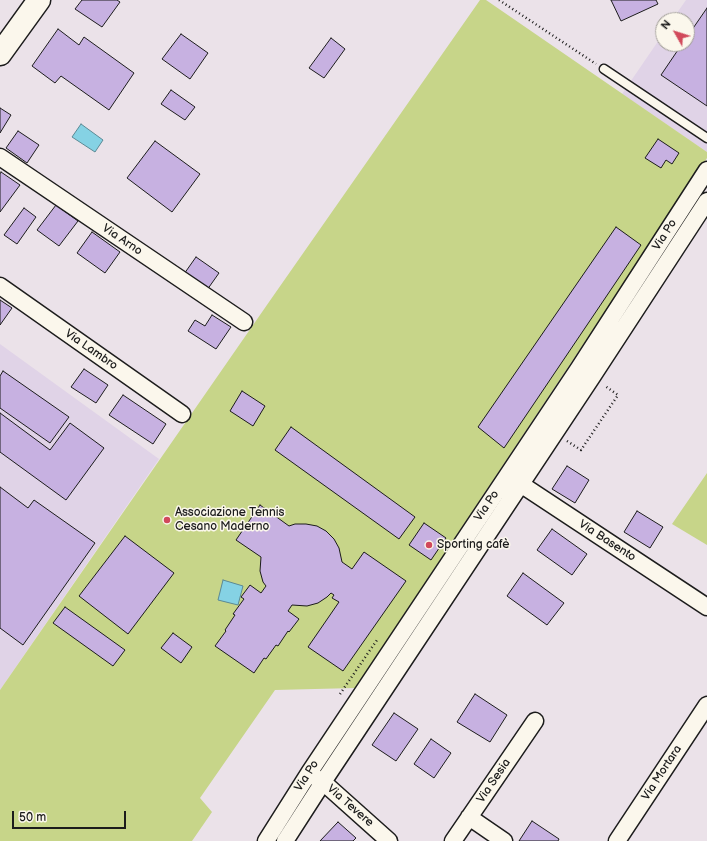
<!DOCTYPE html>
<meta charset="utf-8">
<style>
body{margin:0}
#map{position:relative;width:707px;height:841px;overflow:hidden;background:#ebe2e9;font-family:"Balsamiq Sans",sans-serif}
canvas{display:block}
.north{position:absolute;left:655px;top:12px;width:40px;height:40px;box-sizing:border-box;background:#fbf7ec;border:1px solid #a29f99;border-radius:50%;rotate:309deg;font-size:11px;font-weight:700;line-height:16px;text-align:center;color:#1c1c1c}
.north::after{content:'';display:block;margin:auto;width:14px;height:18px;background:#d1495b;clip-path:polygon(50% 0,100% 100%,50% 72%,0 100%)}
.scale{position:absolute;left:12px;top:811px;width:114px;height:18px;box-sizing:border-box;border:2px solid #1c1c1c;border-top:0;padding-left:5px;font-size:12px;line-height:14px;white-space:nowrap;color:#1c1c1c;-webkit-text-stroke:3px #fbf7ec;paint-order:stroke}
</style>
<div id="map">
<canvas width="707" height="841"></canvas>
<div class="north">N</div>
<div class="scale">50 m</div>
</div>
<script>
const c = document.querySelector('canvas').getContext('2d');
c.lineJoin = 'round';
function paint(path, color) { c.fillStyle = color; c.fill(path, 'evenodd'); }
const shape = rows => new Path2D(rows.map(r => 'M' + r).join(''));
function stroke(path, color, width, dash) { c.strokeStyle = color; c.lineWidth = width; c.lineCap = dash ? 'butt' : 'round'; c.setLineDash(dash || []); c.stroke(path); }
function drawText(font, color, halo, rows, align = 'center') {
  c.font = font + ' "Balsamiq Sans",sans-serif'; c.lineWidth = 3; c.setLineDash([]); c.textBaseline = 'middle'; c.strokeStyle = halo; c.fillStyle = color; for (const [text, x, y, turn = 0] of rows) {
    c.save(); c.translate(x, y); c.rotate((+turn || 0) * Math.PI / 180); c.textAlign = isNaN(turn) ? turn : align; if (halo) c.strokeText(text, 0, 0); c.fillText(text, 0, 0); c.restore();
  }
}
paint(shape([
 [686,0,707,0,707,152,622,94,663,34,663,44,687,44,687,20,672,20],
 [0,344,159,459,0,690]
]), '#e0d3e7');
paint(shape([
 [480,0,486,0,707,152,707,158,355,688,275,690,200,798,212,812,192,841,0,841,0,690,269,302],
 [707,473,707,545,672,524]
]), '#c7d589');
const water = shape([
 [81,124,103,140,95,152,72,137,81,124],
 [223,580,243,586,238,605,218,600,223,580]
]);
paint(water, '#85d2e4');
stroke(water, '#5b8994', 1);
const building = shape([
 [82,0,117,0,120,2,102,27,75,9,82,0],
 [611,0,656,0,658,4,621,21,611,0],
 [707,8,707,106,661,75,682,44,687,44,687,37,707,8],
 [58,29,79,45,84,37,134,73,109,110,61,76,55,83,32,66,58,29],
 [181,34,208,53,190,79,162,59,181,34],
 [331,38,345,49,324,78,309,68,331,38],
 [171,90,195,107,185,120,161,104,171,90],
 [0,108,11,115,0,133,0,108],
 [18,131,39,145,27,163,6,148,18,131],
 [658,139,679,153,672,164,666,160,661,168,645,158,658,139],
 [155,141,200,174,172,212,127,178,155,141],
 [1,172,20,185,0,212,0,174,1,172],
 [56,205,78,221,59,246,37,230,56,205],
 [24,208,36,217,17,244,4,235,24,208],
 [616,227,641,245,504,448,478,427,616,227],
 [92,232,120,252,105,273,77,253,92,232],
 [196,257,219,273,207,290,184,274,196,257],
 [0,300,12,308,0,325,0,300],
 [212,315,231,327,216,349,188,331,195,320,205,326,212,315],
 [84,369,108,385,96,403,71,387,84,369],
 [3,371,69,417,50,443,0,408,0,376,3,371],
 [242,391,265,406,253,426,230,411,242,391],
 [123,395,166,424,153,444,109,415,123,395],
 [0,413,50,450,70,423,104,448,66,500,0,452,0,413],
 [291,427,415,517,399,539,275,450,291,427],
 [567,466,589,480,575,503,552,489,567,466],
 [0,487,28,508,34,500,95,543,23,645,0,628,0,487],
 [260,505,289,526,295,524,306,524,317,526,326,531,334,539,339,548,342,562,352,569,364,552,406,581,343,671,308,647,339,602,332,598,334,595,331,593,327,597,318,603,307,606,292,605,288,611,299,619,289,632,288,631,278,646,276,645,266,659,264,658,254,673,215,646,226,631,225,630,235,615,233,614,244,599,241,597,250,585,261,593,266,586,263,582,260,571,261,557,236,540,260,505],
 [637,511,663,527,650,548,624,532,637,511],
 [424,523,446,538,431,560,409,545,424,523],
 [552,529,587,554,572,575,537,550,552,529],
 [125,536,174,573,128,634,79,596,125,536],
 [523,573,564,603,547,625,507,596,523,573],
 [65,607,125,650,113,666,53,623,65,607],
 [173,633,192,647,181,663,161,648,173,633],
 [475,694,507,715,490,742,457,722,475,694],
 [394,713,418,729,396,761,372,745,394,713],
 [431,739,451,753,434,778,414,764,431,739],
 [532,821,559,839,558,841,519,841,532,821],
 [338,822,356,838,353,841,320,841,338,822]
]);
paint(building, '#c7b1e1');
stroke(building, '#1c1c1c', 1);
const lane = shape([
 [604,69,707,138]
]);
const street = shape([
 [0,157,244,322],
 [0,286,182,414],
 [513,479,707,607],
 [313,776,323,782,389,841],
 [469,817,504,841],
 [266,841,309,773,579,368,707,170],
 [285,841,323,782,592,377,707,201],
 [453,841,535,721],
 [617,841,707,705]
]);
const secondary = shape([
 [0,54,39,0]
]);
stroke(lane, '#1c1c1c', 11);
stroke(street, '#1c1c1c', 19);
stroke(secondary, '#1c1c1c', 25);
stroke(shape([
 [499,0,596,64],
 [567,441,581,450,618,395,605,386],
 [340,694,377,640]
]), '#1c1c1c', 2.5, [1, 3]);
stroke(lane, '#fbf7ec', 8);
stroke(street, '#fbf7ec', 16);
stroke(secondary, '#fbf7ec', 22);
for (const [x, y, r, color] of [
 [167,520,4,"#d1495b"],
 [429,545,4,"#d1495b"]
]) { const dot = new Path2D(); dot.arc(x, y, r, 0, 2 * Math.PI); c.fillStyle = color; c.fill(dot); stroke(dot, '#fbf7ec', 1.5); }
drawText('12px', '#1c1c1c', '#fbf7ec', [
 ["Via Po",665,235,-57],
 ["Via Arno",122,240,34],
 ["Via Lambro",91,350,35],
 ["Via Po",487,506,-56],
 ["Via Basento",607,541,33],
 ["Via Mortara",662,773,-57],
 ["Via Po",307,776,-57],
 ["Via Sesia",494,781,-56],
 ["Via Tevere",350,806,41]
]);
drawText('12px', '#1c1c1c', '#fbf7ec', [
 ["Associazione Tennis",175,513],
 ["Cesano Maderno",175,527],
 ["Sporting cafè",437,545]
], 'left');
</script>
